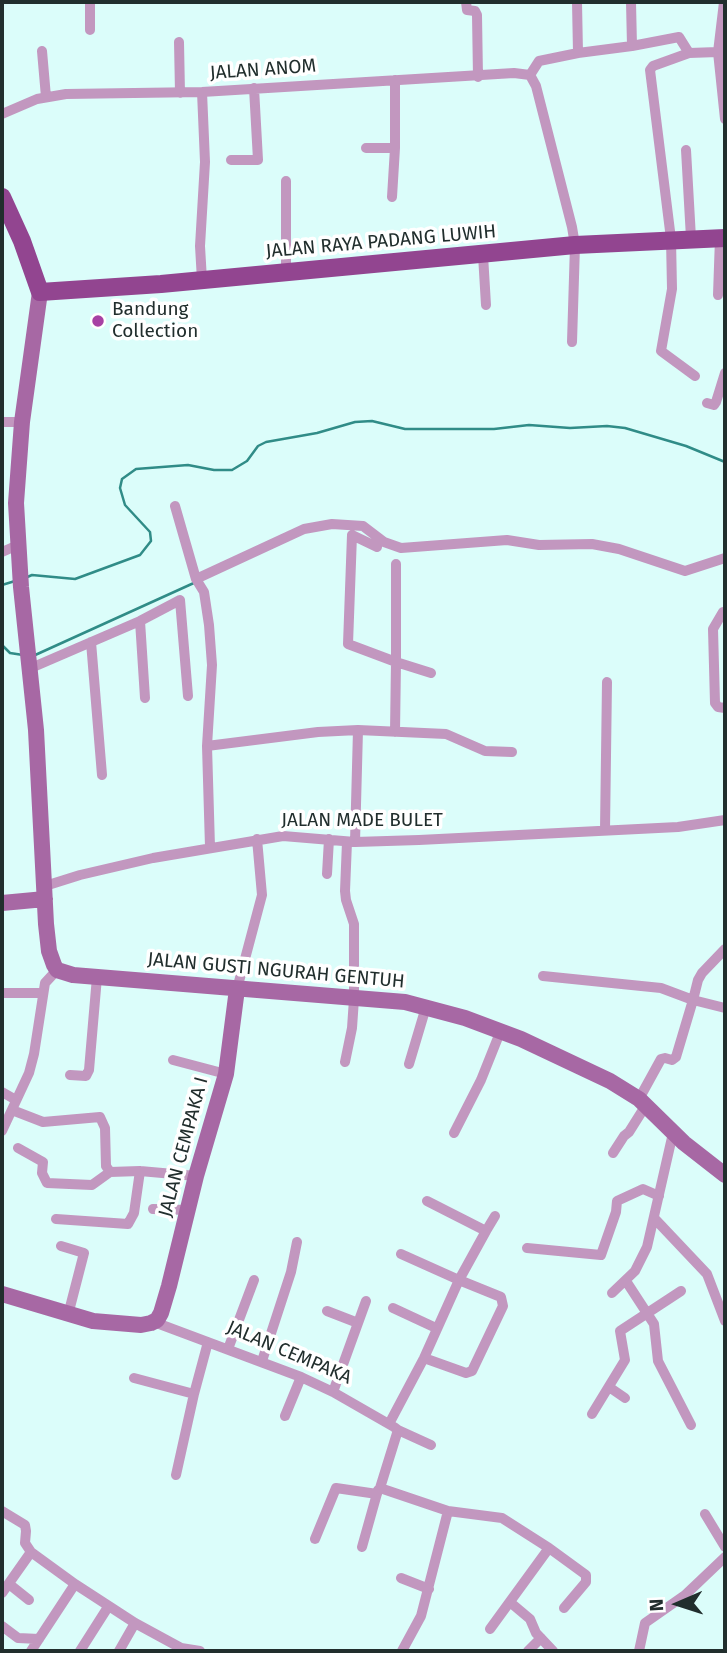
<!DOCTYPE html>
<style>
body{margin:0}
#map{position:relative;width:727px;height:1653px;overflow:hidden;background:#dbfdfa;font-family:"Fira Sans",sans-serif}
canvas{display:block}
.frame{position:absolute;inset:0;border:4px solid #212e2d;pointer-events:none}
.north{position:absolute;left:643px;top:1569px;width:70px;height:70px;-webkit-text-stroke:5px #fff;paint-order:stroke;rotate:267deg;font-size:19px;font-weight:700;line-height:28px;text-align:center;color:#212e2d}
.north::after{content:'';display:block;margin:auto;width:24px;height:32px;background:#212e2d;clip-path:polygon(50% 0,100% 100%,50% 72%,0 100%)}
</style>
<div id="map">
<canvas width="727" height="1653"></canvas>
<div class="frame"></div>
<div class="north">N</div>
</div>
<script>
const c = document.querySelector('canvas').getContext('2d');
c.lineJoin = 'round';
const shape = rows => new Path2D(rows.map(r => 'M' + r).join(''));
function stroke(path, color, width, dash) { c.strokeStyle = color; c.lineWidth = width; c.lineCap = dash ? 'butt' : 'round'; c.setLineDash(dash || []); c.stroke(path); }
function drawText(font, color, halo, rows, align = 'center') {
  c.font = font + ' "Fira Sans",sans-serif'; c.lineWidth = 7; c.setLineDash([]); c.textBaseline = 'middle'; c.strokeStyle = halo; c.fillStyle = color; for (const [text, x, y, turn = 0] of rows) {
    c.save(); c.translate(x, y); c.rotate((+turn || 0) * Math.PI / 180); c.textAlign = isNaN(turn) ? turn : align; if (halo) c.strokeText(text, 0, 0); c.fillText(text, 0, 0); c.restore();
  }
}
stroke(shape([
 [25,578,32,575,75,579,140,555,151,541,150,532,125,505,120,488,122,479,136,469,188,465,214,470,232,470,247,461,258,446,266,442,317,433,355,422,372,421,405,429,494,429,529,425,570,428,607,426,625,428,686,446,725,462],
 [2,585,15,581],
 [2,645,10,653,23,655],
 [33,656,196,582]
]), '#308c87', 2.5);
stroke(shape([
 [466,2,467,10,475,11,477,15,478,77],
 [631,2,632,46,679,37,689,53],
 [724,2,718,52,725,119],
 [90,30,90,2],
 [179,42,180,93],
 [42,51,46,97],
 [578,53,632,46],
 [530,75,536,86,572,227,575,245,572,342],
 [530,75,539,61,578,53,577,2],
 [2,114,37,99,66,94,202,92,514,73,530,75],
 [366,148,395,148],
 [686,150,691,238],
 [231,160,258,160,254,88],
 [392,197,395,148,395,80],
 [483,255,486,305],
 [286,272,286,181],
 [202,280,200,246,205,162,202,92],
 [718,295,720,238],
 [695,376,661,351,672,289,671,239,650,70,653,66,689,53,718,52],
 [707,403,714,405,716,402,725,373],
 [2,422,22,422],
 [175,506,196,579,204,592,209,625,212,665,207,746,210,847],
 [377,547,352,535,348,644,396,662,395,732],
 [2,552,18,545],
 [396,564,396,662,431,673],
 [196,579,304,529,332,524,363,526,384,542,401,548,507,540,539,545,592,544,619,549,685,571,725,558],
 [723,612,713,629,715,703,718,707,725,708],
 [140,621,145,698],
 [91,642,102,775],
 [31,668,140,621,180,600,188,696],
 [207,746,318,732,358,730,446,734,485,751,512,752],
 [605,830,607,682],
 [355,842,358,730],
 [327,874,329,839],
 [45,886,80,875,153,858,283,836,355,842,419,840,678,827,725,820],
 [725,949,702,973,698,980,693,1000,725,1008],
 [543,976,661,988,693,1000,676,1057,672,1060,665,1058,661,1059,639,1099],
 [237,989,262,895,257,839],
 [2,993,42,993],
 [173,1060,226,1074],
 [345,1062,352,1028,354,999,354,924,346,900,345,891,347,842],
 [409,1064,426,1007],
 [70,1075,86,1076,89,1070,97,977],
 [2,1092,16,1100],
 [12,1110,43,1122,100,1117,105,1128,106,1166,110,1172,140,1171,196,1176],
 [2,1131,29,1073,34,1054,45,983,57,970],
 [454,1133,481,1080,501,1030],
 [18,1148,43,1162,42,1173,47,1183,92,1185,110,1172],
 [613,1153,624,1136,629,1132,646,1105],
 [153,1209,188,1210],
 [56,1219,128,1224,134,1213,140,1171],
 [655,1219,707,1274,725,1321],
 [486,1231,495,1216],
 [61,1246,84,1253,68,1315],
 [527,1248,601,1255,616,1212,617,1201,643,1189,659,1196],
 [401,1254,459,1280,486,1231,427,1201],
 [626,1281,654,1324,658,1361,691,1425],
 [612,1293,635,1271,647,1247,673,1133],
 [393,1308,436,1328],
 [327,1311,358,1323],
 [154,1322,301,1377,333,1392,394,1427,398,1430,380,1488,448,1511,502,1518,549,1548,490,1629],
 [228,1349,254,1280],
 [262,1361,291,1272,297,1242],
 [134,1378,194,1394],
 [609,1387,625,1398],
 [333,1392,366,1301],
 [592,1414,625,1360,620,1331,681,1291],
 [285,1416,301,1377],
 [389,1424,424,1358,459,1280,501,1297,503,1306,472,1371,466,1373,424,1358],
 [398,1430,431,1445],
 [176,1475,194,1394,208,1342],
 [2,1511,25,1525,26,1531,25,1543,31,1552,75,1584,135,1623,181,1648,200,1651],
 [705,1514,725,1547],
 [315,1539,336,1488,377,1494],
 [362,1547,378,1490],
 [549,1548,586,1575,586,1582,564,1608],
 [401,1578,429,1589],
 [9,1584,29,1600],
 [2,1593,31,1552],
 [511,1603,530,1619,536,1633,553,1651],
 [2,1626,18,1638,39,1639],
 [31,1651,75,1584],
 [80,1651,108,1607],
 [119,1651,135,1623],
 [402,1651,421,1616,448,1511],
 [528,1651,541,1638],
 [639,1651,645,1623,685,1595,725,1557]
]), '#c297bf', 10);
stroke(shape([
 [40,292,22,422,16,503,21,587,36,730,46,924,49,951,54,965,57,970,73,975,405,1002,465,1018,521,1039,610,1081,639,1099,684,1143,725,1175],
 [2,903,45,899],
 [2,1294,93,1321,141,1325,151,1323,157,1320,161,1313,169,1286,196,1176,226,1074,237,989]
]), '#a768a4', 16);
stroke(shape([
 [2,197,22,241,40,292,161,284,575,245,725,238]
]), '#924590', 18);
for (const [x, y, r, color] of [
 [98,321,7,"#a741a4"]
]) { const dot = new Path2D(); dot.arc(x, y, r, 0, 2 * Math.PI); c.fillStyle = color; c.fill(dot); stroke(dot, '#fff', 2.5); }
drawText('19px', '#212e2d', '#fff', [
 ["JALAN ANOM",263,70,-4],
 ["JALAN RAYA PADANG LUWIH",381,242,-5],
 ["JALAN MADE BULET",362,821],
 ["JALAN GUSTI NGURAH GENTUH",276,971,5],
 ["JALAN CEMPAKA I",184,1147,-75],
 ["JALAN CEMPAKA",289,1353,23]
]);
drawText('19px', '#212e2d', '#fff', [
 ["Bandung",112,310],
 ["Collection",112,332]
], 'left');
</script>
